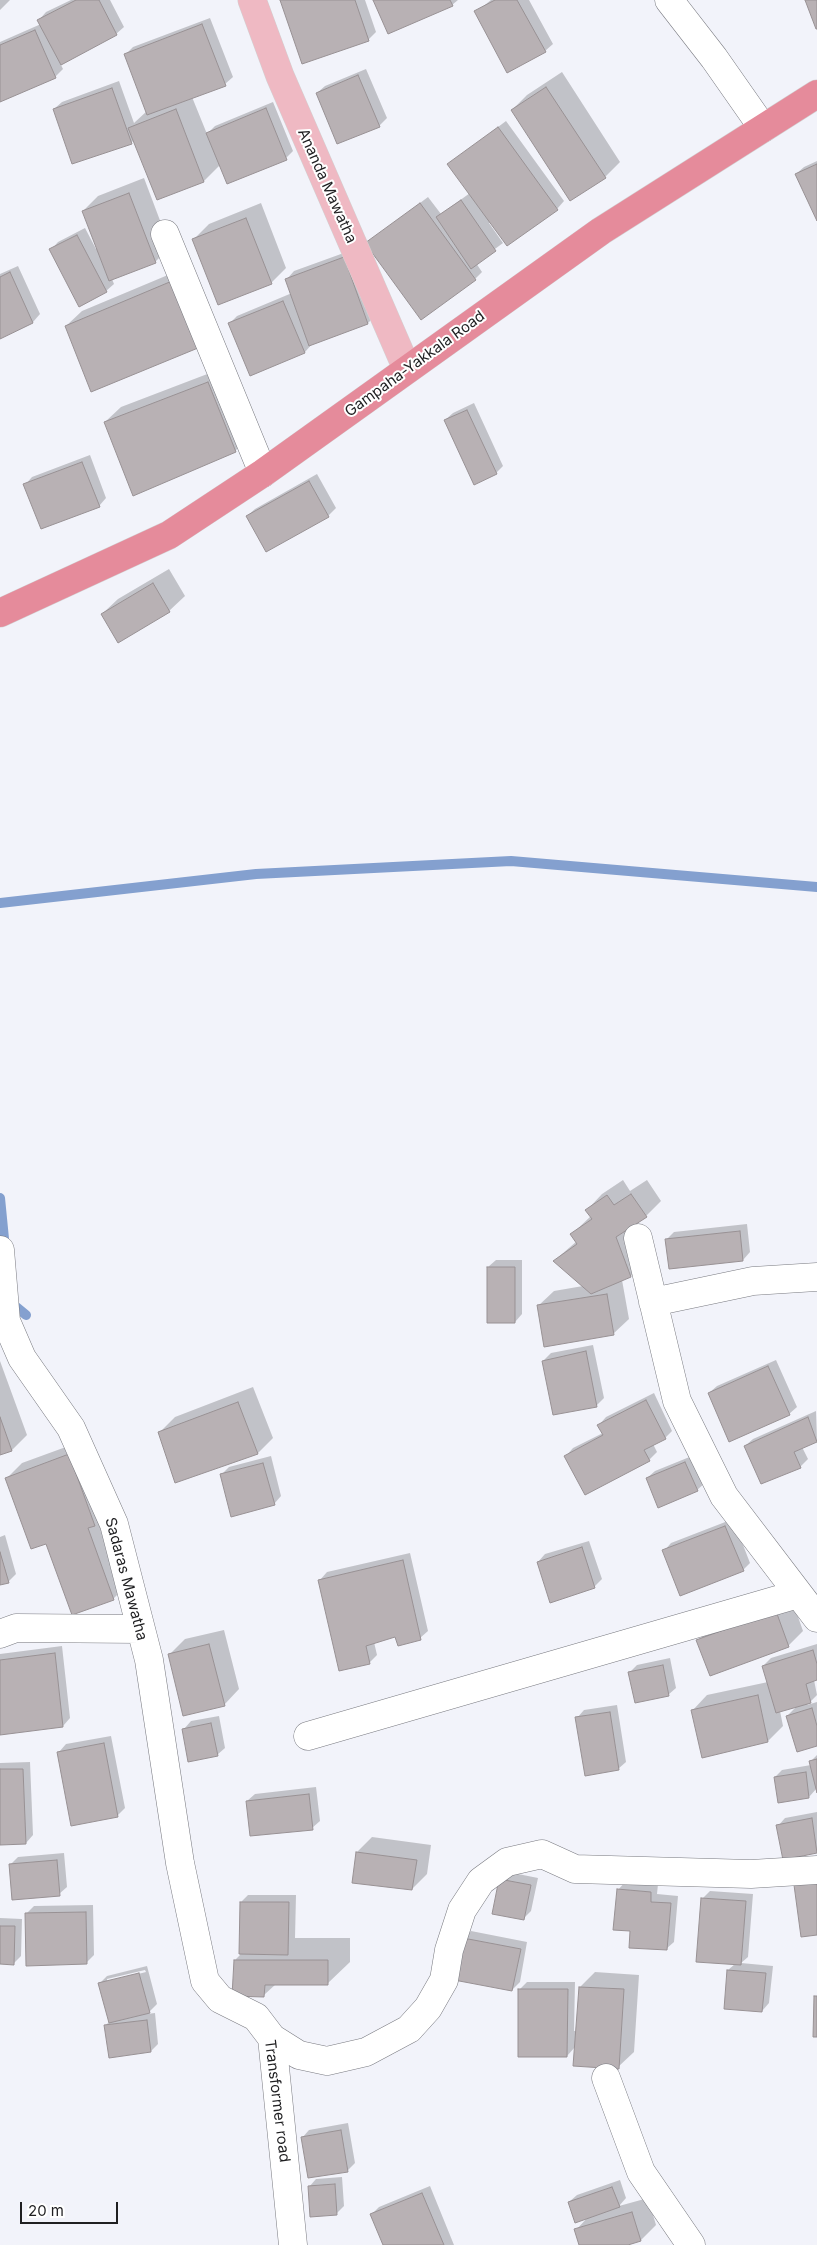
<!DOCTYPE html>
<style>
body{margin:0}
#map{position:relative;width:817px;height:2245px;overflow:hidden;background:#f2f3fa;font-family:Inter,sans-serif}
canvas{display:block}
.scale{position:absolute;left:20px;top:2202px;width:98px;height:22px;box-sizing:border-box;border:2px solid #1f1f21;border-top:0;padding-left:6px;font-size:15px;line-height:18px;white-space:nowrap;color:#1f1f21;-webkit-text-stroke:4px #fff;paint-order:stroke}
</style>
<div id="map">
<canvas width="817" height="2245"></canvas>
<div class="scale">20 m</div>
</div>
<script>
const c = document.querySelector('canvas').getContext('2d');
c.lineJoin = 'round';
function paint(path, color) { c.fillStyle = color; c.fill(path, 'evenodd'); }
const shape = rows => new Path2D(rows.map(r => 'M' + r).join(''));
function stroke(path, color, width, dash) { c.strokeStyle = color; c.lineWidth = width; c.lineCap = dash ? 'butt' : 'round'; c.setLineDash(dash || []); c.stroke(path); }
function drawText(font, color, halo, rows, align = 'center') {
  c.font = font + ' Inter,sans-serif'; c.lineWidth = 4; c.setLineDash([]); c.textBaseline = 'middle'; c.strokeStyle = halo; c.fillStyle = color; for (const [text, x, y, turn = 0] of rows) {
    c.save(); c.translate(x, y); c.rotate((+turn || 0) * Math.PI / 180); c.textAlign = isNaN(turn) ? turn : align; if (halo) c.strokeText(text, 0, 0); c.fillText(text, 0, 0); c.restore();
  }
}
paint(shape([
 [0,0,10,0,0,10],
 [71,0,110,0,124,27,116,34,60,63,63,69,55,77,0,100,0,42,41,24,39,20,46,12],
 [281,0,365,0,376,32,368,40],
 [375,0,458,0,452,5],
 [491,0,529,0,553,44,545,51,476,12],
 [210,18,233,77,225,84,192,97,207,134,215,126,273,102,293,151,286,158,220,165,204,181,157,199,134,140,131,143,54,109,62,102,119,81,134,123,147,111,126,54,133,47],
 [366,69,387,118,379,126,317,93,325,86],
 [562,72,620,162,605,177,512,110,527,95],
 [506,121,564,201,557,209,489,223,503,243,476,263,482,272,475,279,367,243,428,197,441,214,470,193,449,164],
 [817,161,817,218,796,174,804,167],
 [144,178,170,247,155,262,112,279,114,284,106,291,51,250,58,242,85,228,96,249,98,248,83,211,98,196],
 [261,203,286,268,271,283,194,239,209,224],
 [352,250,375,316,368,323,312,344,305,352,230,323,237,316,292,293,287,279,294,271],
 [18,266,40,314,33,322,0,337,0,274],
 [187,267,213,331,66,326,82,311],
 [223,368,250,436,235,451,105,422,121,407],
 [474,403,503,466,496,473,445,420,453,413],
 [90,455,106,498,99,506,25,485,32,477],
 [317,474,336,508,328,516,266,550,247,516,255,509],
 [169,569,185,596,169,611,102,614,118,599],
 [623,1180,630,1191,647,1180,661,1201,646,1216,632,1225,646,1261,631,1276,622,1280,629,1319,613,1334,538,1306,554,1291,583,1286,555,1260,577,1241,572,1234,591,1216,587,1210,602,1194],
 [747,1224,750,1252,743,1260,666,1240,674,1232],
 [496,1260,522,1260,522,1314,515,1322,488,1267],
 [593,1345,604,1398,596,1406,543,1361,551,1353],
 [776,1360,797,1407,789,1414,709,1393,717,1386],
 [0,1361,27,1435,12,1450,0,1454],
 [253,1387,273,1438,258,1453,160,1432,175,1417],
 [654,1393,672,1431,665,1438,653,1444,657,1452,649,1460,566,1456,573,1448,603,1433,599,1425,606,1417],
 [816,1411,817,1441,802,1447,808,1459,800,1467,745,1446,753,1439],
 [85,1440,128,1584,113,1599,46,1543,7,1478,22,1463],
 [271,1456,281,1496,274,1504,221,1475,229,1467],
 [692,1456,705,1483,697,1490,647,1478,655,1471],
 [733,1519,750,1563,743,1570,664,1551,671,1543],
 [5,1535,16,1574,8,1582,0,1584,0,1537],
 [589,1541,602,1579,594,1587,538,1562,545,1554],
 [410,1553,428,1631,420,1638,395,1636,374,1642,377,1655,370,1662,320,1580,327,1572],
 [791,1597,803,1631,788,1646,698,1641,713,1625],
 [224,1630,239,1689,224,1705,169,1655,185,1639],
 [817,1644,817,1679,814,1680,817,1695,807,1705,817,1702,817,1744,787,1716,798,1705,780,1711,783,1726,768,1741,692,1711,707,1695,768,1682,763,1666,771,1658],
 [62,1646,70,1718,63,1726,0,1733,0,1654],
 [670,1658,676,1688,668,1695,630,1672,637,1665],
 [617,1705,626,1762,618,1769,577,1718,584,1710],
 [219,1716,225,1748,217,1755,184,1729,191,1721],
 [111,1736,125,1808,117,1816,59,1752,66,1744],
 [817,1755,817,1788,809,1797,775,1777,782,1770,811,1765,810,1762],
 [30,1762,33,1835,26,1843,0,1844,0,1763],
 [316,1787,320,1821,312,1828,247,1801,255,1794],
 [817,1812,817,1852,784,1859,778,1826,785,1818],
 [372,1837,431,1845,427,1874,412,1889,357,1852],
 [64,1853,67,1887,59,1894,10,1865,18,1857],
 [508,1872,538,1878,531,1911,523,1919,494,1913],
 [625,1882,658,1884,657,1894,678,1896,674,1942,666,1949,632,1930,618,1890],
 [710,1891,753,1894,748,1957,741,1963,773,1966,769,2003,762,2011,728,1970,735,1964,702,1899],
 [248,1895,296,1895,295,1938,350,1938,350,1962,327,1984,276,1984,264,1995,235,1960,240,1955,241,1902],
 [93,1905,94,1955,86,1963,26,1914,34,1906],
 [0,1918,22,1919,21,1956,14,1963,0,1963],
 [471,1931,527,1942,520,1982,512,1990,464,1938],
 [147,1966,157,2004,147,2014,155,2013,158,2044,151,2051,105,2026,110,2021,100,1983,107,1976],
 [145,1970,146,1972,107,1982,107,1979],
 [595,1972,639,1975,634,2052,618,2067,575,2047,567,2056,520,1989,527,1982,575,1982,574,2031,577,2031,580,1987],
 [348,2123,355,2163,348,2170,302,2138,309,2130],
 [342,2177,344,2206,336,2214,309,2187,316,2179],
 [620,2180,626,2198,619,2206,648,2198,656,2225,641,2240,623,2245,580,2245,576,2230,589,2216,569,2202,577,2195],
 [430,2186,454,2245,384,2245,371,2215,379,2207]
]), '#0003');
stroke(shape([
 [0,903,256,874,511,861,817,887],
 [0,1198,5,1249],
 [9,1301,26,1315]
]), '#84a0cf', 10);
const building = shape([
 [76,0,99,0,117,35,61,65,37,20,76,0],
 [280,0,355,0,369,41,302,64,280,0],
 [373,0,450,0,453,6,388,34,373,0],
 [495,0,517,0,546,52,507,73,474,11,495,0],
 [805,0,817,0,817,29,816,29,805,0],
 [202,24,226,86,147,115,124,54,202,24],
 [35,30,56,78,0,102,0,45,35,30],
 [358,75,380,127,337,144,316,93,358,75],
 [546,87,606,178,570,201,511,110,546,87],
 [112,88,132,144,72,164,53,109,112,88],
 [266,108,287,160,227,184,206,133,266,108],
 [176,109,204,182,157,200,128,128,176,109],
 [498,127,558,210,507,246,447,164,498,127],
 [817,164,817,221,795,174,817,164],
 [129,193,156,263,109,281,82,211,129,193],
 [461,200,496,251,471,269,436,217,461,200],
 [420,203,476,280,421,320,365,243,420,203],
 [246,218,272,284,218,305,192,239,246,218],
 [77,235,107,292,79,307,49,249,77,235],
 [344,257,368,324,309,346,285,279,344,257],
 [10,272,33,323,0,339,0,277,10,272],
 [172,281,198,348,91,392,65,326,172,281],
 [283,301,305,353,250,376,228,323,283,301],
 [208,382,236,452,133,496,104,422,208,382],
 [467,410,497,474,474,485,444,420,467,410],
 [82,462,100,507,41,529,23,484,82,462],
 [309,481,329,517,266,552,246,516,309,481],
 [153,583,170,612,118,643,101,614,153,583],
 [631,1194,647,1217,616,1237,631,1277,591,1294,553,1261,577,1244,570,1234,592,1219,585,1210,607,1195,614,1205,631,1194],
 [740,1231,743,1261,669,1269,665,1239,740,1231],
 [487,1267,515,1267,515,1323,487,1323,487,1267],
 [607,1294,614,1335,544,1347,537,1305,607,1294],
 [586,1351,597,1407,553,1415,542,1361,586,1351],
 [768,1366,790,1415,729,1442,708,1393,768,1366],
 [646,1400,666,1439,644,1450,650,1461,585,1495,564,1456,603,1435,597,1425,646,1400],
 [238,1402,258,1454,175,1483,158,1432,238,1402],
 [0,1417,12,1451,0,1455,0,1417],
 [808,1417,817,1442,794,1452,801,1468,761,1484,744,1446,808,1417],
 [69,1454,95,1526,88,1528,114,1600,72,1615,46,1544,31,1549,5,1478,69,1454],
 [685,1462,698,1491,658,1508,646,1478,685,1462],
 [263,1463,275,1505,231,1517,220,1474,263,1463],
 [725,1526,744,1571,680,1596,662,1550,725,1526],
 [582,1547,595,1588,550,1603,537,1562,582,1547],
 [0,1552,9,1583,0,1585,0,1552],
 [403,1560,421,1640,398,1646,395,1637,366,1646,370,1664,339,1671,318,1580,403,1560],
 [776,1611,789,1647,710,1676,696,1640,776,1611],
 [209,1644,225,1706,183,1716,168,1654,209,1644],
 [813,1650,817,1664,817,1680,806,1684,811,1703,776,1713,762,1666,813,1650],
 [55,1653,63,1727,0,1735,0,1660,55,1653],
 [663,1665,669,1696,635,1703,628,1672,663,1665],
 [758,1695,768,1742,702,1758,691,1710,758,1695],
 [812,1708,817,1726,817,1746,797,1752,786,1716,812,1708],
 [610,1712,619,1770,585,1776,575,1717,610,1712],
 [211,1723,218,1756,188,1762,182,1729,211,1723],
 [104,1743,118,1817,71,1826,57,1752,104,1743],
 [817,1759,817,1793,809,1761,817,1759],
 [0,1769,23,1769,26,1844,0,1845,0,1769],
 [806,1772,809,1798,778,1803,774,1777,806,1772],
 [309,1794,313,1830,250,1836,246,1801,309,1794],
 [812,1818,817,1853,783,1860,776,1825,812,1818],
 [356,1852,417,1860,412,1890,352,1883,356,1852],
 [57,1860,60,1896,12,1900,9,1864,57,1860],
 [499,1879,531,1885,524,1920,492,1914,499,1879],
 [817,1882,817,1935,801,1937,794,1885,817,1882],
 [617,1889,651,1892,651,1902,671,1903,667,1950,629,1948,630,1931,613,1930,617,1889],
 [701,1898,746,1901,741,1965,696,1962,701,1898],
 [240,1902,289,1902,288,1955,239,1954,240,1902],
 [86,1912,87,1964,26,1966,25,1913,86,1912],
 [0,1926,15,1926,14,1965,0,1964,0,1926],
 [463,1938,521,1949,512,1991,454,1980,463,1938],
 [234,1960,328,1960,328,1985,265,1985,264,1997,232,1996,234,1960],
 [727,1970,766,1973,762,2012,724,2009,727,1970],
 [139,1973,150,2013,109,2023,98,1983,139,1973],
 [579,1987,624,1989,619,2069,573,2066,579,1987],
 [518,1989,568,1989,567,2057,518,2057,518,1989],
 [814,1996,817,1996,817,2037,813,2037,814,1996],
 [147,2020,151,2052,109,2058,104,2025,147,2020],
 [341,2130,348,2172,308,2178,301,2137,341,2130],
 [335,2184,337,2215,310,2217,308,2186,335,2184],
 [612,2187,620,2207,575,2223,568,2202,612,2187],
 [422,2193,444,2245,383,2245,370,2214,422,2193],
 [632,2212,641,2241,628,2245,579,2245,574,2229,632,2212]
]);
paint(building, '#b8b1b4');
stroke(building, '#989194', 1);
const minor = shape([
 [669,0,714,58,763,128],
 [165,234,263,473],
 [638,1238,677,1401,724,1496,817,1618],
 [0,1250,6,1321,22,1358,71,1428,114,1524,149,1660,180,1863,205,1981,220,1999,256,2017,272,2038,293,2245],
 [653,1302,753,1281,817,1277],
 [0,1634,16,1628,140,1629],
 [308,1736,798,1594],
 [272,2038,299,2055,327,2061,366,2052,409,2029,428,2008,444,1980,449,1950,462,1910,481,1881,507,1862,542,1854,575,1869,751,1874,817,1870],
 [606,2078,641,2172,691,2245]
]);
const major = shape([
 [252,0,280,76,407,369]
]);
const highway = shape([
 [0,613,169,535,263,473,601,231,817,94]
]);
stroke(minor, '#797a80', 29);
stroke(major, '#d2d2d3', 29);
stroke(highway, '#d2d2d3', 29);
stroke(minor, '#fff', 28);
stroke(major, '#efb9c3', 28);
stroke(highway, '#e58b9b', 28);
drawText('15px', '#1f1f21', '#fff', [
 ["Ananda Mawatha",327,186,66],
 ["Gampaha-Yakkala Road",415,364,-36],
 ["Sadaras Mawatha",126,1579,75],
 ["Transformer road",277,2101,83]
]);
</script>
